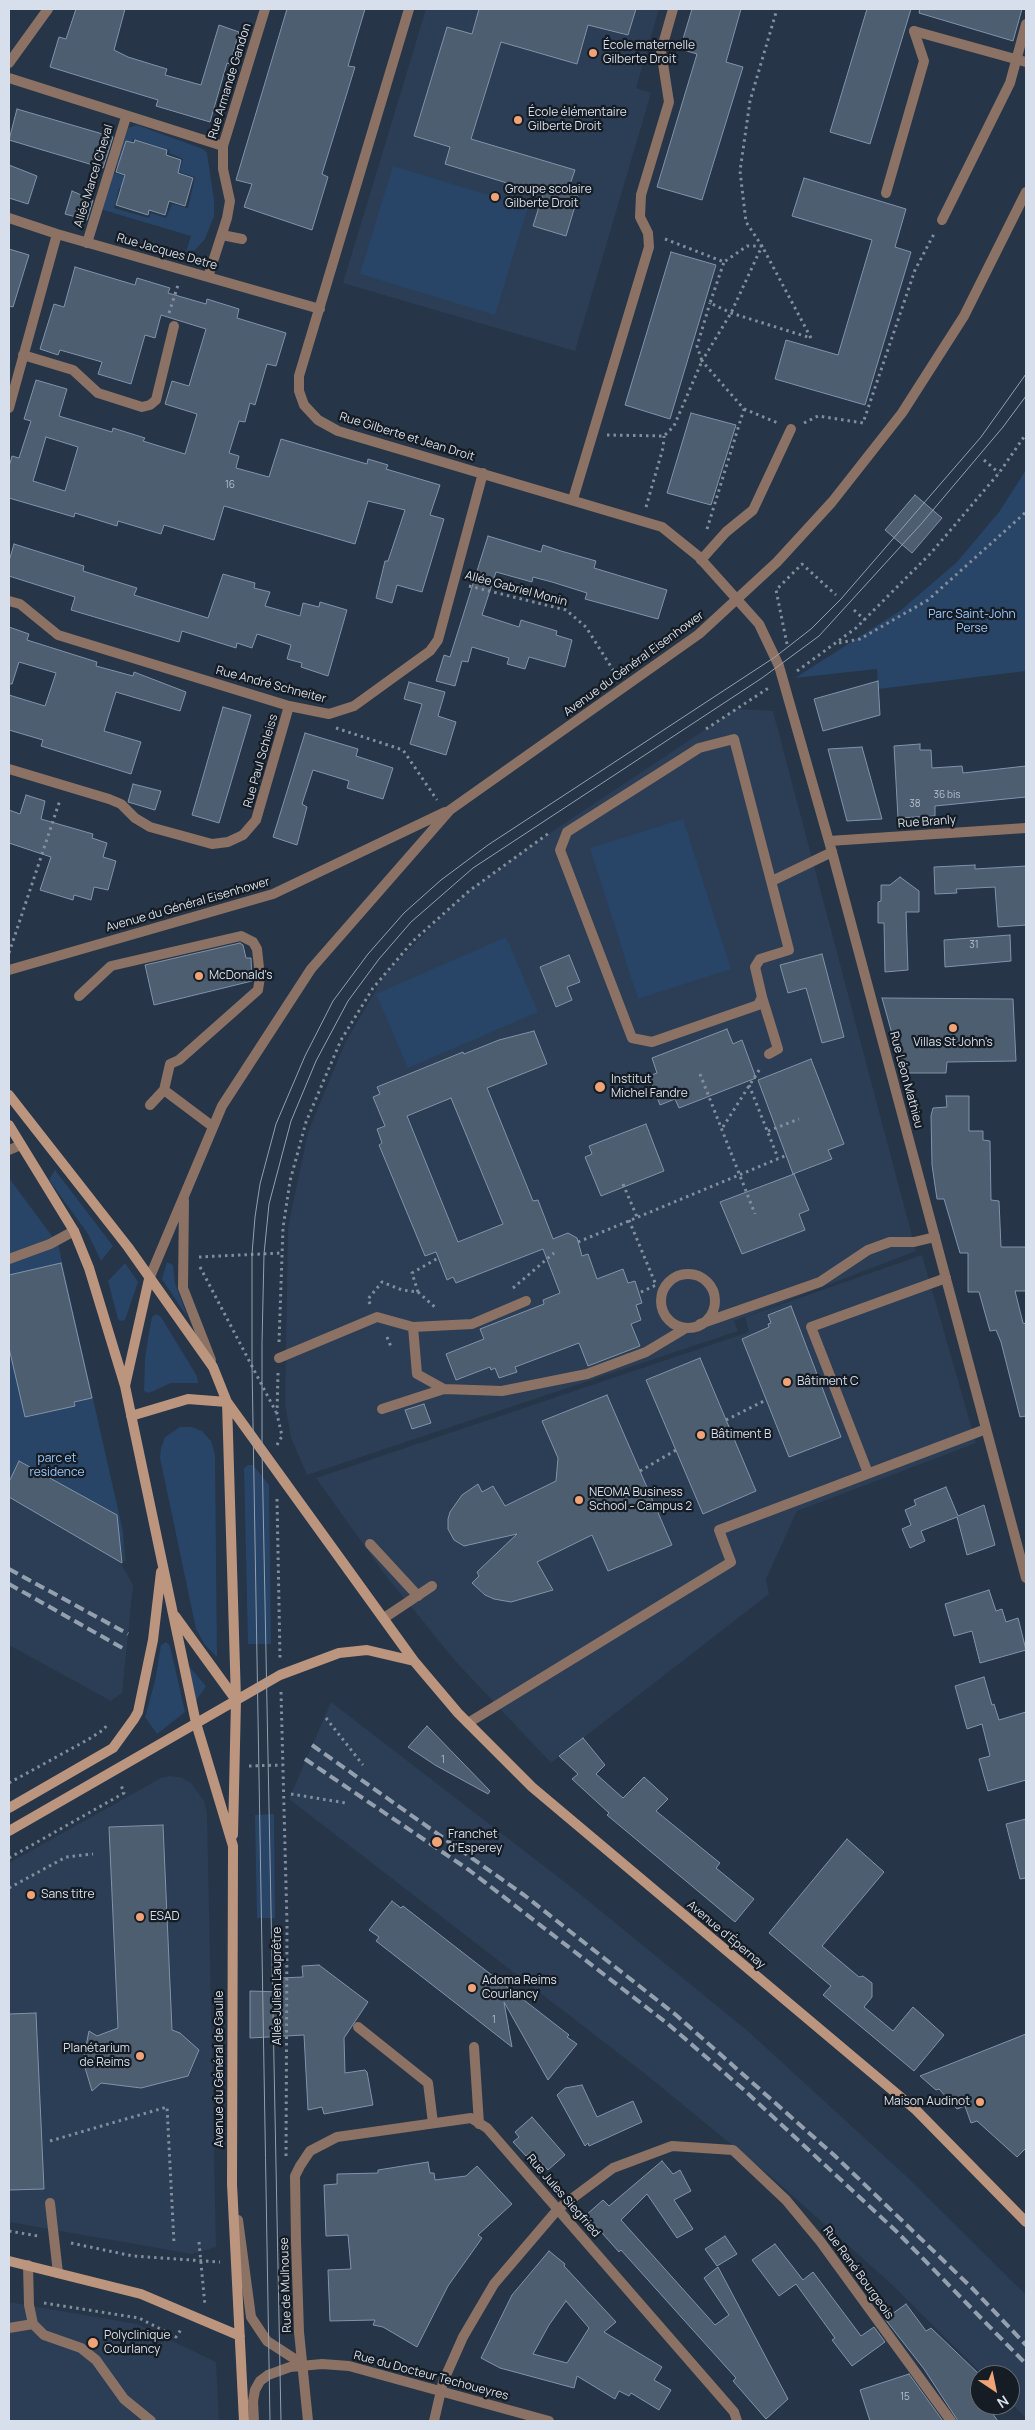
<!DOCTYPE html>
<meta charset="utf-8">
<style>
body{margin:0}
#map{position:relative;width:1035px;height:2430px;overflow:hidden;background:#263547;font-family:Manrope,sans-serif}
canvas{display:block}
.frame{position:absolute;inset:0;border:10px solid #d6dfeb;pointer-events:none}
.north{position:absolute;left:970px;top:2365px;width:50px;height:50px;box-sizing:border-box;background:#151c24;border:1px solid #626a74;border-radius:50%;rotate:146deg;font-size:14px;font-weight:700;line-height:20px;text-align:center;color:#d6dfeb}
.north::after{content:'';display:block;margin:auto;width:18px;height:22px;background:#efa376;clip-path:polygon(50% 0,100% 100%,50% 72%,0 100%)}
</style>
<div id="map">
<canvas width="1035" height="2430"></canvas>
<div class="frame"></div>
<div class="north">N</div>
</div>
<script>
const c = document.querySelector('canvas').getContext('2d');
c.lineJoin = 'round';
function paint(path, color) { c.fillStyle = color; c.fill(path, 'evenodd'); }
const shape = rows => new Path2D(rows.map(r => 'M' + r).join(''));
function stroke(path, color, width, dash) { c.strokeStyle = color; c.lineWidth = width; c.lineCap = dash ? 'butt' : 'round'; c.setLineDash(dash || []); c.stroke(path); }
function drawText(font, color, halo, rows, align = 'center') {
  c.font = font + ' Manrope,sans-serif'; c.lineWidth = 4.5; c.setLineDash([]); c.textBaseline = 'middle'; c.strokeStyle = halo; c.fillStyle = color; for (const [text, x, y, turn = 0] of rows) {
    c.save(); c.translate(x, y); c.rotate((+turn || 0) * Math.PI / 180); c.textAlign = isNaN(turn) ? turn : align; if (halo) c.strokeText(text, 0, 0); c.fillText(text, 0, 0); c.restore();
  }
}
paint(shape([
 [426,9,659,9,636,88,651,93,575,351,343,283],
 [736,709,773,711,916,1251,734,1321,738,1331,307,1475,291,1438,285,1404,288,1227,308,1132,345,1043,385,974,462,896,520,853],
 [9,1220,58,1244,123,1532,126,1561,120,1562,133,1585,122,1693,111,1701,9,1645],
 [922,1255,976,1443,797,1511,766,1579,769,1594,551,1763,456,1662,383,1572,316,1478,749,1332,745,1317],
 [331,1702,575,1890,749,2032,906,2176,1026,2295,1026,2418,1010,2402,1010,2375,983,2375,888,2281,776,2181,644,2073,289,1799],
 [169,1776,180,1777,191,1783,204,1801,207,1813,216,2247,192,2254,9,2222,9,1863,161,1778],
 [9,2302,137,2324,216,2362,219,2421,9,2421]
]), '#2b3e55');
paint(shape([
 [137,125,203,149,207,153,214,200,214,216,205,239,195,250,186,252,191,236,100,209,111,172,125,176,122,188,119,188,114,208,149,218,151,213,166,218,172,204,188,208,195,177,179,172,183,159,169,153,170,150,133,139,128,157,129,170,116,166,128,128],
 [393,166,528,207,495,315,360,274],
 [1026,470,1026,671,878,689,877,669,795,678,901,610,957,562,999,512],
 [683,819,731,969,638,999,590,848],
 [506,937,538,1012,408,1068,376,994],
 [55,1170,113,1246,101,1261,88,1234,49,1180],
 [9,1178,58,1244,123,1532,122,1561,9,1497],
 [167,1262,173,1265,175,1283,188,1318,162,1279],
 [125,1263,138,1282,125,1320,121,1321,118,1319,108,1281],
 [156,1314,161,1317,197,1376,198,1383,171,1383,149,1393,144,1391,145,1359,148,1338,152,1317],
 [180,1427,192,1427,202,1431,211,1441,215,1454,217,1657,205,1645,196,1629,160,1458,161,1448,165,1437],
 [248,1465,253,1465,269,1485,271,1644,248,1644,244,1468],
 [166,1642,170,1646,185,1712,157,1734,145,1717,155,1681,161,1645],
 [188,1665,206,1686,196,1701],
 [274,1814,275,1918,257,1918,255,1815]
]), '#284466');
const building = shape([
 [76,9,125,9,114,50,128,57,167,69,165,75,201,85,219,25,239,32,230,64,227,63,210,122,156,106,158,100,50,67,59,37,66,39,76,9],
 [287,9,365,9,348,66,355,67,322,174,328,177,312,230,244,207,252,184,236,180,287,9],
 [479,9,636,9,628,35,588,25,577,64,501,42,471,139,575,170,567,193,578,196,566,236,533,226,543,194,445,164,450,147,414,136,447,27,472,34,479,9],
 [692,9,741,9,726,62,743,67,702,200,657,187,697,54,680,49,692,9],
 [867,9,911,9,870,144,830,132,867,9],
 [920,9,1022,9,1013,41,919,13,920,9],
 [17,109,113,137,103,168,9,140,17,109],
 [135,140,167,150,166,155,181,160,178,173,193,178,185,206,169,201,165,215,149,210,148,215,116,205,125,175,116,172,126,141,134,143,135,140],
 [9,165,37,176,28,204,9,198,9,165],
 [804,178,906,209,895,247,911,252,865,405,775,379,786,340,838,355,872,240,792,216,804,178],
 [72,191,93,200,87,220,65,214,72,191],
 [9,249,29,255,13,307,9,306,9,249],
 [671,252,716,265,670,419,625,405,671,252],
 [75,267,135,285,137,278,170,288,168,293,206,304,207,299,239,309,237,318,286,333,276,366,267,364,255,405,250,403,245,422,239,421,229,453,239,456,236,468,269,477,281,439,367,464,368,459,388,465,386,469,440,485,430,515,444,519,422,592,397,585,392,603,376,598,385,561,388,561,405,510,368,501,355,544,224,506,214,540,164,525,161,534,118,521,117,526,75,513,74,517,9,498,9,467,12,456,19,458,31,421,24,419,36,380,67,389,59,416,112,432,113,428,145,438,143,441,185,454,197,414,165,404,172,381,189,386,206,329,161,315,155,338,145,335,131,384,98,374,102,362,60,350,58,355,40,349,54,304,64,307,75,267],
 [46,437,78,447,65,491,33,481,46,437],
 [691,413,736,425,711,505,667,493,691,413],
 [915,495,942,518,912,553,885,530,915,495],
 [488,536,541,552,543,545,561,551,596,561,594,568,667,590,658,619,585,599,587,593,552,582,533,577,532,582,496,572,482,615,519,627,521,620,557,631,556,635,572,640,565,667,529,657,525,669,507,664,509,658,472,647,468,662,462,661,455,686,436,681,444,655,450,657,488,536],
 [14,544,84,566,83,571,137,588,134,595,208,618,223,574,255,583,254,588,270,592,265,606,300,616,303,603,319,607,320,602,347,610,328,676,301,667,302,663,287,659,291,645,257,634,252,648,237,643,236,648,182,631,179,642,71,610,75,597,9,576,9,561,14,544],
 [9,627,29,634,27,640,97,662,96,666,133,676,134,672,186,692,180,711,116,692,104,731,141,742,131,774,41,746,43,740,9,730,9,695,45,706,56,673,19,662,12,684,9,684,9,627],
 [878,681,880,715,823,731,814,699,878,681],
 [409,682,445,692,438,716,456,722,446,755,410,744,422,704,404,699,409,682],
 [223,707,251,715,219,823,192,815,223,707],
 [305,733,358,749,356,756,393,768,383,799,347,788,349,781,313,770,302,804,307,807,297,845,273,837,305,733],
 [920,744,920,750,931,750,932,768,962,766,963,773,1026,766,1026,797,935,806,935,816,898,818,894,746,920,744],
 [862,747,882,819,847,821,828,749,862,747],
 [133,784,161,791,155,810,128,802,133,784],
 [26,795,45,801,41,819,93,834,92,838,107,843,103,857,116,861,108,890,94,887,91,900,74,895,73,900,40,890,51,857,9,843,9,810,20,814,26,795],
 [975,865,975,869,1026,866,1026,925,998,927,995,887,956,889,957,893,935,894,934,867,975,865],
 [900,877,919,891,919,912,906,912,908,970,885,972,884,923,878,923,878,902,881,901,881,885,890,885,900,877],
 [1010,935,1011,961,945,967,944,940,1010,935],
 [240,943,243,945,246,958,251,958,252,981,154,1005,145,965,240,943],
 [822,954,844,1037,822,1043,806,988,788,993,780,965,822,954],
 [569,955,580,982,567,987,572,1000,556,1007,540,967,569,955],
 [882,998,1013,999,1016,1061,947,1062,946,1073,903,1073,882,998],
 [727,1029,733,1044,742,1040,756,1078,679,1108,675,1099,660,1105,649,1076,657,1073,652,1058,727,1029],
 [534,1031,547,1064,487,1088,533,1201,538,1200,553,1239,568,1233,577,1238,582,1256,588,1254,597,1279,623,1269,628,1283,635,1281,642,1303,636,1305,641,1320,631,1324,640,1346,588,1366,579,1343,515,1367,517,1372,499,1378,495,1368,491,1370,490,1367,456,1380,446,1354,484,1339,480,1329,544,1304,543,1300,560,1293,543,1249,456,1283,453,1277,447,1280,436,1252,425,1256,379,1145,382,1143,377,1129,385,1126,373,1097,380,1094,377,1087,463,1052,464,1054,499,1040,534,1031],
 [451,1098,503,1224,458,1242,407,1116,451,1098],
 [811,1059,844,1144,828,1150,832,1159,793,1174,758,1080,811,1059],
 [946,1096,969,1096,969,1131,983,1131,983,1140,990,1141,991,1200,999,1201,1001,1247,1026,1247,1026,1291,1015,1291,1023,1323,1026,1324,1026,1416,1020,1417,1001,1342,996,1330,990,1331,979,1292,968,1292,968,1253,960,1253,944,1199,937,1199,932,1165,931,1116,933,1108,947,1107,946,1096],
 [646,1124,664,1171,601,1196,585,1157,592,1154,589,1146,646,1124],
 [794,1174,809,1210,799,1214,805,1230,742,1254,720,1202,794,1174],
 [61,1263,92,1398,74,1402,75,1406,25,1417,9,1348,9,1275,61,1263],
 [791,1306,841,1437,789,1457,742,1339,769,1327,768,1324,771,1323,768,1315,791,1306],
 [700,1358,756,1491,703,1514,646,1380,700,1358],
 [607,1395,672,1545,608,1571,592,1535,537,1562,553,1590,511,1602,494,1599,485,1595,472,1583,479,1576,477,1572,517,1534,464,1546,454,1540,448,1529,448,1519,450,1512,462,1495,478,1484,482,1492,493,1486,505,1506,556,1481,558,1458,542,1421,607,1395],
 [424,1404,431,1423,412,1429,405,1410,424,1404],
 [19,1461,117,1515,122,1563,9,1497,9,1482,19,1461],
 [946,1487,958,1516,984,1505,995,1545,967,1555,957,1517,921,1531,925,1541,910,1548,902,1529,911,1525,905,1510,916,1505,914,1500,946,1487],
 [989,1590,996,1611,1002,1609,1006,1622,1018,1618,1026,1650,980,1663,972,1631,954,1636,945,1604,989,1590],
 [984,1677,992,1705,994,1704,999,1720,1026,1712,1026,1780,988,1791,979,1759,990,1756,982,1724,967,1729,955,1686,984,1677],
 [427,1726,490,1791,488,1794,435,1765,408,1747,427,1726],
 [583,1738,605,1765,596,1774,623,1798,644,1777,668,1799,656,1811,720,1863,716,1868,754,1899,735,1922,607,1815,609,1813,572,1779,578,1774,559,1756,583,1738],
 [1026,1819,1026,1878,1020,1879,1006,1824,1026,1819],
 [163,1825,172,2030,180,2033,199,2050,188,2076,141,2088,101,2083,92,2091,83,2061,89,2031,97,2036,118,2028,109,1827,163,1825],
 [847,1839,884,1872,822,1946,859,1977,863,1976,872,1983,872,1997,864,2007,893,2031,913,2007,944,2035,914,2071,823,1995,831,1986,769,1933,847,1839],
 [392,1901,401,1908,403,1906,462,1952,569,2035,567,2037,577,2044,548,2080,504,2002,512,2047,376,1941,379,1937,369,1930,392,1901],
 [319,1965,368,2002,344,2038,345,2073,365,2070,367,2072,373,2105,324,2114,322,2107,308,2110,304,2035,250,2038,250,1991,280,1992,280,1978,303,1977,302,1966,319,1965],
 [36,2013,44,2189,9,2190,9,2014,36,2013],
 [1026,2034,1026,2148,1017,2157,977,2121,971,2123,965,2106,957,2109,939,2089,936,2090,920,2076,1026,2034],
 [582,2085,597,2117,633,2101,642,2122,589,2146,588,2143,585,2146,557,2095,565,2088,582,2085],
 [532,2117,565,2155,548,2170,531,2152,526,2156,513,2142,519,2137,515,2132,532,2117],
 [662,2161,673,2174,680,2170,691,2191,674,2200,693,2229,677,2238,647,2194,621,2220,715,2325,729,2315,704,2278,718,2267,788,2399,766,2419,733,2381,736,2378,621,2250,619,2252,586,2215,603,2200,609,2206,662,2161],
 [428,2162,430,2173,434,2173,435,2180,466,2176,477,2166,512,2204,478,2235,482,2238,448,2286,417,2347,383,2327,373,2325,375,2320,330,2321,328,2270,351,2269,348,2235,326,2236,324,2185,337,2184,337,2174,378,2173,378,2170,428,2162],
 [725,2236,737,2254,717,2266,705,2249,725,2236],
 [775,2244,803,2280,813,2272,861,2336,874,2327,885,2342,852,2366,832,2340,835,2338,796,2284,779,2296,752,2260,775,2244],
 [549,2251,565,2264,564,2266,616,2322,604,2332,662,2367,654,2380,671,2390,659,2410,631,2393,629,2396,619,2391,615,2399,577,2376,574,2388,500,2368,481,2358,512,2295,549,2251],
 [566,2301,589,2328,567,2363,533,2354,549,2325,566,2301],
 [906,2304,926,2331,931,2328,980,2375,980,2405,986,2405,998,2421,958,2421,924,2369,885,2319,906,2304],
 [909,2374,943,2421,870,2421,860,2390,909,2374]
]);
paint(building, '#4d5e71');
stroke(building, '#8193a8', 1);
stroke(shape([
 [665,239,724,262,747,246,762,246,811,338,731,313,710,303,724,262],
 [169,313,178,285],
 [744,409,778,423],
 [804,423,818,416,863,423,915,270,935,232],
 [607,435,664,436,674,426,702,361,697,346,710,303],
 [984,460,999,473],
 [646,507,663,448,664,436],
 [707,529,744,409,702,361,731,313,762,246,746,222,740,171,750,101,777,9],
 [469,586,566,610,586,627,615,673],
 [854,610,865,620],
 [839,643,860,639,928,600,1026,512],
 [787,644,776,590,802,564,836,595],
 [797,671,856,628,931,553,999,473,1026,434],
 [336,728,403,750,437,800],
 [706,729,770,687],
 [9,953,60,800],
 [700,1074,755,1214],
 [749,1085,778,1158],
 [723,1127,761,1067],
 [768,1131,799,1119],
 [623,1184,637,1217],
 [629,1220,656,1285,639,1293],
 [578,1242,787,1155],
 [199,1257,281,1253],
 [200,1267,276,1412],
 [513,1288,554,1253],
 [418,1292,412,1273,438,1258],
 [370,1304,368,1299,382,1282,402,1290,418,1292,437,1309],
 [387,1337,392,1349],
 [279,1342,283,1228,290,1181,306,1122,341,1040,373,988,413,941,469,891,549,833],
 [726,1420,766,1400],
 [277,1445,282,1436,277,1414,278,1373],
 [640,1471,676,1450],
 [277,1499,280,1658],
 [281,1692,287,1924,286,2158],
 [326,1718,363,1765],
 [249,1766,283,1765],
 [9,1783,89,1739,103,1730,108,1724],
 [291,1794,346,1803],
 [9,1858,124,1793,121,1785],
 [9,1888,66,1857,93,1854],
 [50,2141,167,2107,174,2243],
 [9,2231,38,2236],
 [199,2242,205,2306],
 [71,2243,133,2256,220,2262],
 [44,2303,139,2318,176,2337,182,2328]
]), '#828e9d', 3, [2.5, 4]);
stroke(shape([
 [9,78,223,146],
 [886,193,924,61,914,31],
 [942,220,1010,83,1026,24],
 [222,235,242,239],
 [87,243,126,117],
 [573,499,649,247,648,233,640,217,641,195,669,102,661,51,673,9],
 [701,560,726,532,753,510,791,429],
 [734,739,789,950,760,959,755,967,762,997,758,1005,652,1042,632,1038,560,850,567,832,699,748,734,739],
 [772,881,832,852],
 [79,996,111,966,241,936,253,942,257,949,260,977,258,990,179,1060,170,1064,164,1090,150,1105],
 [762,997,778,1049,769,1054],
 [164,1090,212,1126],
 [9,1150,21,1145],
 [9,1259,50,1244,74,1231],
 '661 1301a27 27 0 1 1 54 0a27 27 0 1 1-54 0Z',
 [700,1324,820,1282,868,1250,890,1242,914,1242,935,1237],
 [413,1327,472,1324,526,1301],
 [279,1358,377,1317,413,1327,417,1374,444,1389,502,1391,587,1374,646,1352,686,1328],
 [382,1409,444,1389],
 [868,1473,811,1327,946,1278],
 [370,1544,418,1596],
 [384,1618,432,1586],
 [468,1723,731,1562,719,1530,986,1429],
 [358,2027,428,2083,433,2123],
 [474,2047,479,2124],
 [50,2203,58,2273],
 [28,2265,29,2305,33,2324,44,2335,81,2348,96,2360,124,2399,151,2421],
 [9,2328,33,2324]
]), '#8b7264', 10);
stroke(shape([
 [409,9,299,376,299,391,304,405,318,420,338,431,662,527,698,556,759,624,779,666,832,852,1026,1578],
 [914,31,1026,62],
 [9,63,48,9],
 [9,218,57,234,320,309],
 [208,277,227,218,230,201,223,169,223,146,265,9],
 [23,355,73,370,98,393,142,407,150,405,156,400,174,326],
 [9,408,57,234],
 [9,601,20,604,58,635,289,706,329,714,354,706,430,651,438,640,483,473],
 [9,769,109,799,121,804,135,818,150,827,212,844,228,842,243,835,256,820,289,706],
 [829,841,1026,828],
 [9,970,273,894,445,812],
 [184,1200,183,1288,211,1360],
 [149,1279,222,1106,311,969,450,810,699,634,777,562,832,502,902,413,964,316,1026,192],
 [238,2220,251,2317,267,2341,304,2365],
 [254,2421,253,2401,255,2390,260,2381,268,2375,290,2367,322,2364,349,2366,549,2421],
 [308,2421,299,2332,296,2241,295,2176,300,2166,310,2151,337,2137,471,2118,487,2128,734,2412,737,2421],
 [434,2421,443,2382,463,2337,494,2284,558,2209,613,2168,672,2146,733,2150,786,2200,820,2241,951,2421]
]), '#8b7264', 10);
stroke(shape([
 [9,1095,128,1247,213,1367,227,1402,414,1661,458,1713,532,1787,916,2110,1026,2222],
 [9,1125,74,1231,89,1268,125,1386,196,1723,233,1846,232,2184,244,2421],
 [125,1386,149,1279],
 [227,1402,236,1700,233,1835],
 [131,1416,188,1399,227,1402],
 [175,1616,236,1700],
 [9,1808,113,1748,134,1719,138,1712,153,1640,161,1572],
 [9,1831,280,1675,339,1653,367,1650,414,1661],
 [9,2261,141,2294,240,2336]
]), '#bc957f', 10);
stroke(shape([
 [270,2421,252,1365,252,1254,255,1217,260,1184,276,1124,305,1056,333,1001,368,954,404,913,441,880,488,845,775,657,811,629,841,599,981,437,1026,374],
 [281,2421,262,1449,262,1343,264,1254,269,1204,291,1121,316,1061,348,1001,379,959,411,922,473,868,762,678,819,636,922,523,1003,427,1026,396]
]), '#95a0ae', 1);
stroke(shape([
 [9,1569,128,1634],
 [9,1584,126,1650],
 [312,1745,524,1895,676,2015,835,2156,972,2288,1026,2345],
 [305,1759,469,1870,668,2024,743,2089,896,2231,1026,2364]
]), '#95a0ae', 4, [10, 5]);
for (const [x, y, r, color] of [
 [593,53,5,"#efa376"],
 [518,120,5,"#efa376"],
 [495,197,5,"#efa376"],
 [199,976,5,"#efa376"],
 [953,1028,5,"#efa376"],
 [600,1087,6,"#efa376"],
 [787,1382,5,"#efa376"],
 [701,1435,5,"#efa376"],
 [579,1500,5,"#efa376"],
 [437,1842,6,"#efa376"],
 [31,1895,5,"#efa376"],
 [140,1917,5,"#efa376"],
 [472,1988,5,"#efa376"],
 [140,2056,5,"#efa376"],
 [980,2102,5,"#efa376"],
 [93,2343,6,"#efa376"]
]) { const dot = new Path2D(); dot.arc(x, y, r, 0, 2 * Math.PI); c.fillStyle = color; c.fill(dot); stroke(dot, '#151c24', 2); }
drawText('10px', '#b4bfcc', null, [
 ["16",230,485],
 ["36 bis",947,795],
 ["38",915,804],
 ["31",974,945],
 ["1",443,1760],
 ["1",494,2020],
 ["15",905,2397]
]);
drawText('12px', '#d6dfeb', '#151c24', [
 ["École maternelle",603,46],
 ["Gilberte Droit",603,60],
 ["École élémentaire",528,113],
 ["Gilberte Droit",528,127],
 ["Groupe scolaire",505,190],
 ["Gilberte Droit",505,204],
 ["McDonald's",209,976],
 ["Villas St John's",953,1043,"center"],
 ["Institut",611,1080],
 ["Michel Fandre",611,1094],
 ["Bâtiment C",797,1382],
 ["Bâtiment B",711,1435],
 ["NEOMA Business",589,1493],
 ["School - Campus 2",589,1507],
 ["Franchet",448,1835],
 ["d'Esperey",448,1849],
 ["Sans titre",41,1895],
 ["ESAD",150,1917],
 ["Adoma Reims",482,1981],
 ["Courlancy",482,1995],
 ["Planétarium",130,2049,"right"],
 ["de Reims",130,2063,"right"],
 ["Maison Audinot",970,2102,"right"],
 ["Polyclinique",104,2336],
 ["Courlancy",104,2350]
], 'left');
drawText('12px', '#d6dfeb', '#151c24', [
 ["Rue Armande Gandon",230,81,-73],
 ["Allée Marcel Cheval",94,176,-73],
 ["Rue Jacques Detre",167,252,16],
 ["Rue Gilberte et Jean Droit",407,437,17],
 ["Allée Gabriel Monin",516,589,15],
 ["Avenue du Général Eisenhower",634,664,-36],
 ["Rue André Schneiter",271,685,15],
 ["Rue Paul Schleiss",261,761,-74],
 ["Rue Branly",927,822,-4],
 ["Avenue du Général Eisenhower",188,905,-16],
 ["Rue Léon Mathieu",906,1080,75],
 ["Avenue d'Épernay",726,1935,40],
 ["Allée Julien Lauprêtre",278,1986,-90],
 ["Avenue du Général de Gaulle",220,2069,-90],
 ["Rue Jules Siegfried",563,2196,49],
 ["Rue René Bourgeois",858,2273,54],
 ["Rue de Mulhouse",286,2285,-92],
 ["Rue du Docteur Techoueyres",431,2376,15]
]);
drawText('12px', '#9bc7fe', '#151c24', [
 ["Parc Saint-John",972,615],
 ["Perse",972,629],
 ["parc et",57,1459],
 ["residence",57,1473]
]);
</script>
